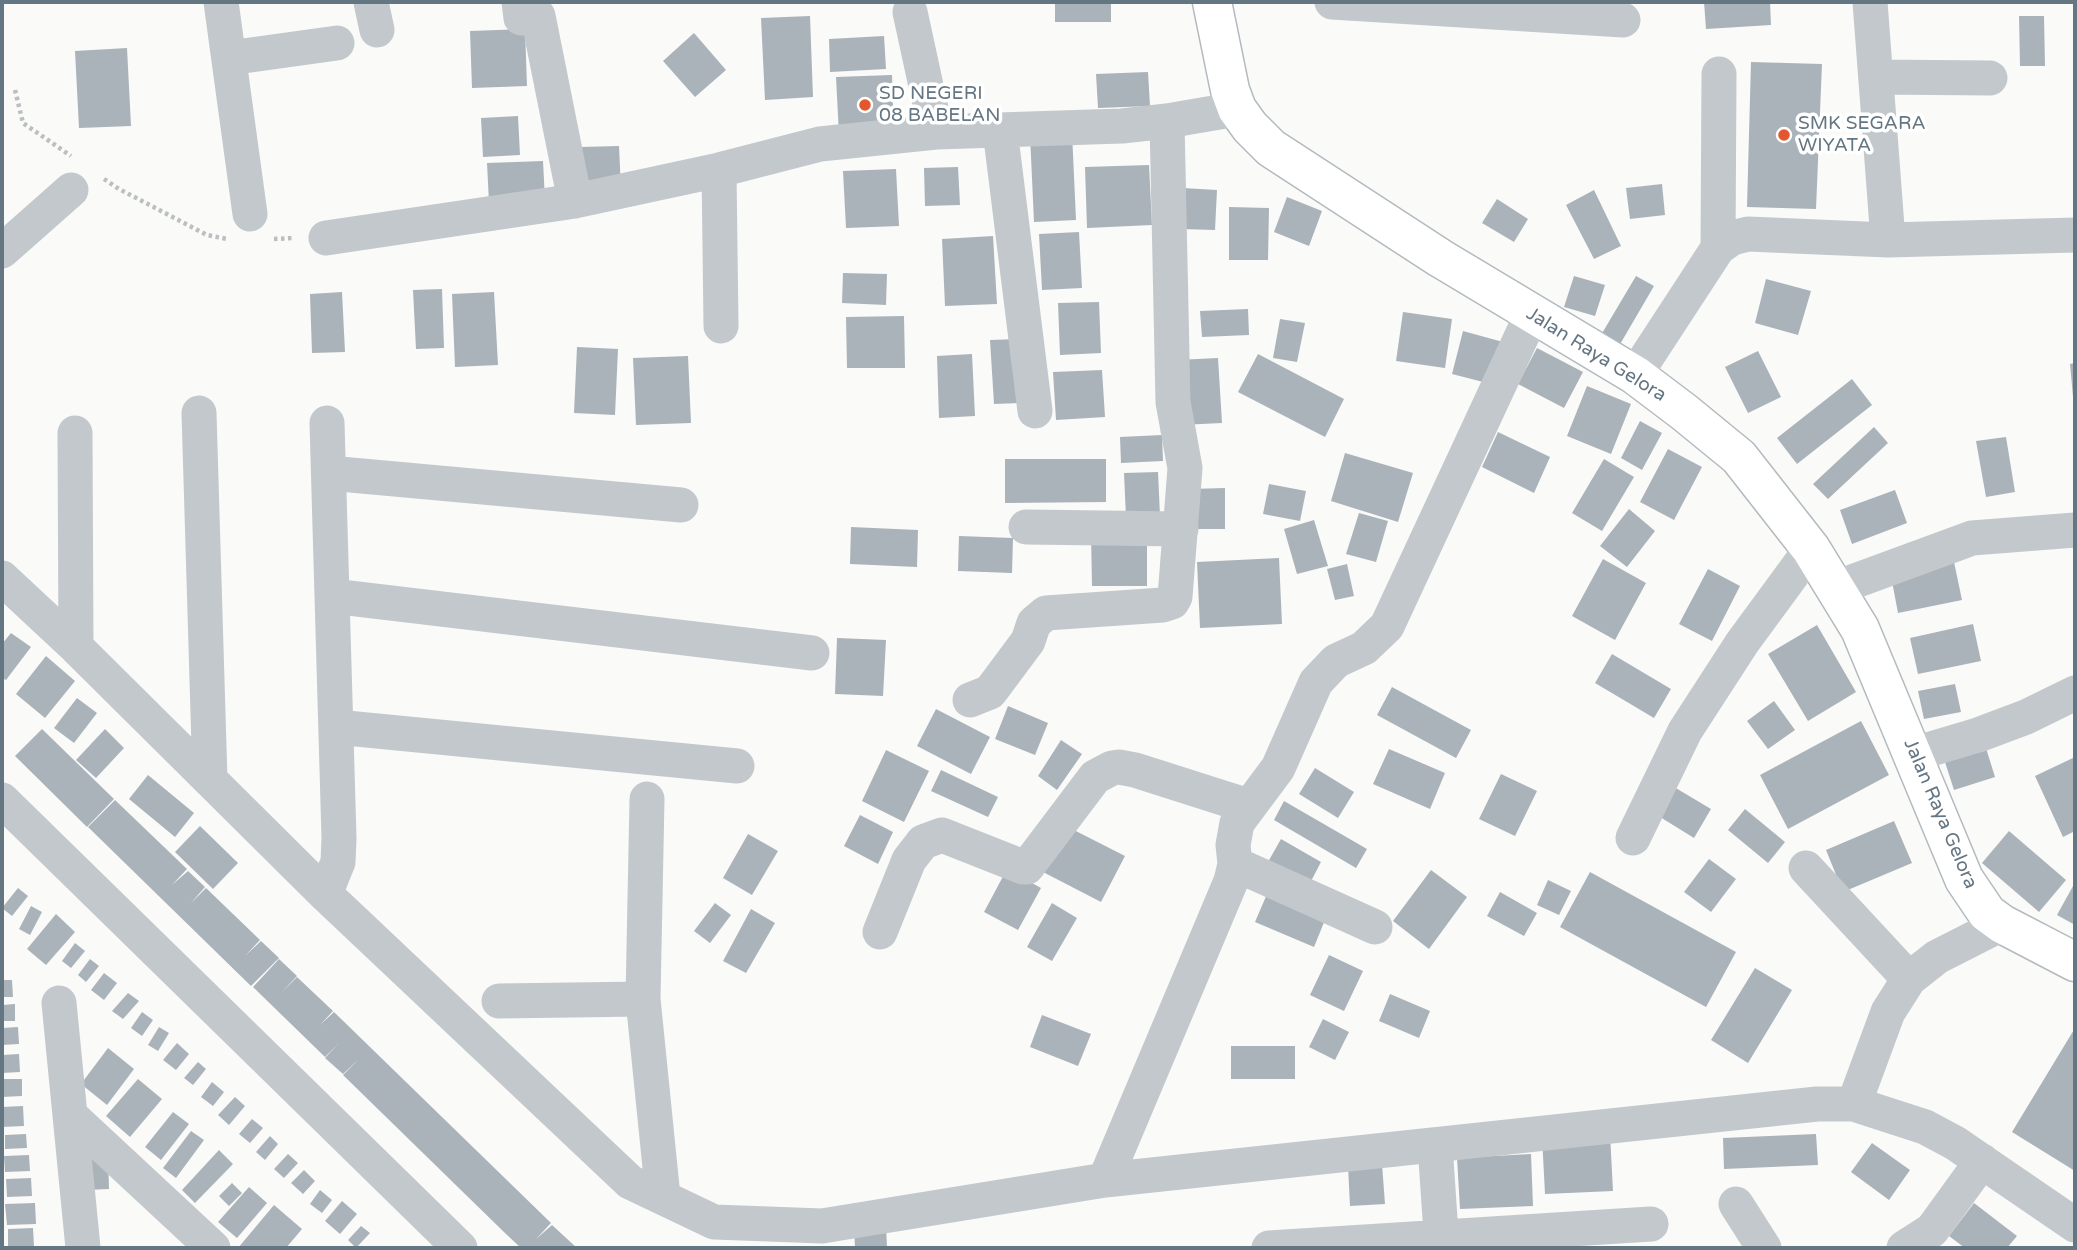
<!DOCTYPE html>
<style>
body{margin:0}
#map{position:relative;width:2077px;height:1250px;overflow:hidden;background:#fafaf8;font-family:"Varela Round",sans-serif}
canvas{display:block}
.frame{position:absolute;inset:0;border:4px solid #657683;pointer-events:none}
</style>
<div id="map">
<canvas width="2077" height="1250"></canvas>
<div class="frame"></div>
</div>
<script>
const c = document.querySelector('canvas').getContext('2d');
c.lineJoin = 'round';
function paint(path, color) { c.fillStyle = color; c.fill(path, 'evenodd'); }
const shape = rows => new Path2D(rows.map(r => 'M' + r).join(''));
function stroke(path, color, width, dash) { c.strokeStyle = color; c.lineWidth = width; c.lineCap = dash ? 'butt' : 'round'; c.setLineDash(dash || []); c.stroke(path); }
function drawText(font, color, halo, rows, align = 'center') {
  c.font = font + ' "Varela Round",sans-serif'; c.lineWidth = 7; c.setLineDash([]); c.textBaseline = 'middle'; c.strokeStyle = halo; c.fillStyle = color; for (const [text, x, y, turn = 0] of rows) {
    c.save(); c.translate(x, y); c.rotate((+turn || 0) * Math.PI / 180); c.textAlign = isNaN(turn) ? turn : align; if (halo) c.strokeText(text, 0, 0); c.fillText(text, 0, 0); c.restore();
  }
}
paint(shape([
 [1055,2,1111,2,1111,22,1055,22],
 [1704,2,1770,2,1771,25,1706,29],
 [810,16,813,97,765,100,761,18],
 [2019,16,2044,16,2045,66,2020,66],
 [525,29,527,86,472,88,470,31],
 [694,33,726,70,695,97,663,61],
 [884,36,886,69,830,72,829,39],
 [127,48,131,126,79,128,75,51],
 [1751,62,1822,64,1816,209,1747,207],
 [1148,72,1150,106,1098,108,1096,74],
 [892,75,894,133,839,135,836,77],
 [518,116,520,155,483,157,481,118],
 [1072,132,1076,220,1034,222,1030,135],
 [619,146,621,189,582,191,580,147],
 [543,161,545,200,489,203,487,163],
 [1149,165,1152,225,1087,228,1085,167],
 [958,167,960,205,925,206,924,168],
 [896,169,899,226,846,228,843,171],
 [1662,184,1665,215,1630,219,1626,188],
 [1183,188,1217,190,1215,230,1181,229],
 [1594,190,1621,246,1594,259,1566,205],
 [1287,197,1322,211,1309,246,1274,232],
 [1497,199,1528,219,1514,242,1482,223],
 [1229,207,1269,208,1268,260,1229,260],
 [1079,232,1082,288,1042,290,1039,234],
 [993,236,997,304,945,306,942,239],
 [843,273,887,274,886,305,842,303],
 [1574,276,1605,285,1595,316,1564,307],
 [1636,276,1654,286,1619,346,1601,335],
 [1766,279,1811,291,1798,335,1755,323],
 [442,289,444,348,416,349,413,290],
 [342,292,345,352,312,353,310,294],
 [494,292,498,365,455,367,452,294],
 [1099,302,1101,353,1060,355,1058,303],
 [1248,309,1249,335,1202,337,1200,311],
 [1403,312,1452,319,1445,368,1396,361],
 [904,316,905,368,847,368,846,317],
 [1280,319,1305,323,1297,362,1273,358],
 [1463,331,1503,342,1491,384,1452,374],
 [1019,339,1021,403,994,404,990,340],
 [577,347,618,349,615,415,574,413],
 [1537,348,1583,372,1564,408,1518,384],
 [1758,351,1781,397,1748,413,1725,367],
 [972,354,975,416,939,418,937,356],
 [1258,354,1344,399,1325,437,1238,392],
 [688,356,691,423,636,425,633,358],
 [1218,358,1222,423,1180,425,1177,360],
 [2075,363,2075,397,2073,397,2070,364],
 [1102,370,1105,417,1056,420,1053,372],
 [1852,379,1872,405,1797,464,1777,438],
 [1587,386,1631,404,1611,454,1567,436],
 [1640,421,1662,433,1642,470,1621,458],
 [1874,427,1888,443,1828,499,1813,484],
 [1498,432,1550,457,1534,493,1482,467],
 [1162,435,1163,461,1121,463,1120,437],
 [2006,437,2015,492,1986,497,1976,441],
 [1668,449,1702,467,1674,520,1640,502],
 [1345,453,1413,473,1398,522,1331,501],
 [1005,459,1106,459,1106,502,1005,503],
 [1604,459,1634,477,1602,531,1572,513],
 [1158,472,1160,516,1126,518,1124,473],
 [1269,484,1306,491,1300,521,1263,514],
 [1225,488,1225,529,1191,529,1191,489],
 [1895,490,1907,523,1852,544,1840,510],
 [1629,509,1655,531,1627,567,1600,546],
 [1359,513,1388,521,1376,562,1346,554],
 [1314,520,1328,566,1297,574,1284,529],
 [851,527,918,530,917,567,850,564],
 [1147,533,1147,586,1092,586,1091,534],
 [959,536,1013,538,1012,573,958,571],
 [1279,558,1282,624,1200,628,1197,562],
 [1603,559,1646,583,1615,640,1572,616],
 [1954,562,1962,600,1898,613,1891,576],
 [1347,564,1354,596,1335,600,1327,569],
 [1708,569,1740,586,1712,641,1679,624],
 [1973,624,1981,661,1918,674,1910,638],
 [1817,625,1856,692,1808,721,1768,654],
 [11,633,31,647,6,680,2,678,2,644],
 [837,638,886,640,883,696,835,694],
 [1612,654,1671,689,1654,718,1595,683],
 [46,656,75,681,45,718,16,694],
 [1955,684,1961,712,1924,719,1918,691],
 [1392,687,1471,730,1456,758,1377,715],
 [77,698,97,713,74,743,54,728],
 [1774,701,1795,730,1768,749,1747,721],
 [1008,706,1048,723,1035,755,995,739],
 [936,709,990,737,971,774,917,746],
 [1861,721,1889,775,1788,829,1760,775],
 [42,729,114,799,87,827,15,756],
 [105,729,124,748,96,778,76,760],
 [1061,740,1082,754,1057,790,1038,776],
 [1985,745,1995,777,1954,790,1944,759],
 [1389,749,1445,773,1430,809,1373,784],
 [886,750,929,771,904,822,862,801],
 [2075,757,2075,831,2063,837,2035,776],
 [1315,768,1354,792,1338,818,1299,794],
 [941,770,998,797,988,817,931,791],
 [1501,774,1537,791,1515,836,1479,819],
 [148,775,194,813,175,837,129,799],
 [1669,784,1711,809,1694,838,1652,812],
 [115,800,187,869,172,885,188,871,205,887,191,903,206,888,260,940,245,956,261,941,279,958,251,986,88,827],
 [1284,801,1367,849,1356,868,1274,820],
 [1745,809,1785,842,1768,863,1728,830],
 [860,815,893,832,878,864,844,846],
 [1894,821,1912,863,1843,892,1826,850],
 [200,826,238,863,213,889,175,852],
 [1066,826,1125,856,1101,902,1043,872],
 [2009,831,2066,880,2039,912,1982,863],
 [748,834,778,851,752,895,723,878],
 [1281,839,1321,862,1309,885,1268,862],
 [1709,859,1736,879,1711,912,1684,892],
 [1007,869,1041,888,1018,930,984,912],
 [1431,870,1467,897,1429,949,1393,921],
 [1590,872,1736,952,1706,1007,1560,927],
 [1548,880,1571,891,1559,915,1537,905],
 [2073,886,2075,888,2075,925,2057,915],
 [1270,887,1329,910,1314,947,1255,922],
 [18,888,28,896,12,916,2,908],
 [1500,892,1537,913,1524,936,1487,916],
 [715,903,731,915,710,943,694,931],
 [1052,903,1077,918,1052,961,1027,947],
 [31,906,42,912,30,935,19,929],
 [751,909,775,923,746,973,723,961],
 [56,914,75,932,46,965,27,949],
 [75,943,85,951,71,968,62,961],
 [1329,955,1363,971,1344,1011,1310,995],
 [90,959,99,966,86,982,78,975],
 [279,959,297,976,282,992,297,977,333,1011,320,1025,334,1012,551,1223,536,1239,552,1225,577,1248,521,1248,506,1234,343,1075,358,1060,343,1074,325,1058,340,1042,325,1057,253,987],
 [1755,968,1792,990,1748,1063,1711,1040],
 [104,973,117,983,104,1000,91,990],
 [2,980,12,980,13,997,2,997],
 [128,993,139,1001,123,1019,112,1011],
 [1390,994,1430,1011,1419,1038,1379,1021],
 [15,1004,15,1021,2,1021,2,1005],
 [142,1012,153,1020,142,1036,131,1028],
 [1042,1015,1091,1034,1078,1066,1030,1047],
 [1323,1019,1349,1032,1335,1060,1309,1047],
 [18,1027,19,1044,2,1045,2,1028],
 [159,1027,169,1033,158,1051,148,1045],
 [2075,1028,2075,1171,2012,1132],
 [177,1043,189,1054,176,1070,163,1060],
 [1231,1046,1295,1046,1295,1079,1231,1079],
 [108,1048,134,1069,107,1105,81,1084],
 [19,1054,20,1072,2,1073,2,1055],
 [198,1062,206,1069,193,1085,184,1078],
 [2,1079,22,1079,22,1096,2,1097],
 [138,1079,162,1099,130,1137,106,1116],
 [212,1082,224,1092,213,1106,201,1097],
 [235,1097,245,1106,229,1125,218,1115],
 [23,1106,24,1126,2,1127,2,1107],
 [173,1112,189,1124,161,1160,145,1147],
 [252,1119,263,1128,250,1143,239,1134],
 [191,1131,204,1140,176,1178,163,1168],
 [26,1134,27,1148,5,1149,5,1135],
 [1610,1134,1613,1191,1545,1194,1542,1137],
 [1816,1134,1818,1165,1724,1169,1723,1138],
 [270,1136,278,1144,265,1160,256,1152],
 [1872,1143,1910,1170,1889,1200,1851,1172],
 [219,1150,233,1164,195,1203,182,1190],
 [288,1154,298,1163,284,1178,274,1169],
 [1531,1154,1533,1206,1460,1209,1457,1158],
 [29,1155,30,1171,5,1172,4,1156],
 [108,1157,109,1189,85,1190,84,1158],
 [1382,1164,1385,1204,1350,1206,1348,1166],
 [304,1170,315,1181,303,1194,291,1183],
 [31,1178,32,1196,7,1197,6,1179],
 [232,1183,242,1193,229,1206,219,1196],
 [249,1187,267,1203,237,1238,218,1222],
 [320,1190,332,1200,322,1213,310,1204],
 [342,1201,357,1214,340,1234,325,1221],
 [35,1203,36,1224,7,1225,5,1204],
 [1974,1203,2017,1236,2007,1248,1965,1248,1949,1236],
 [274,1205,302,1229,286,1248,238,1248],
 [886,1225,887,1248,855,1248,854,1226],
 [361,1226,370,1233,356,1248,348,1240],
 [33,1228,34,1246,8,1247,8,1229]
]), '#aab3b9');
const secondary = shape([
 [1212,2,1230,90,1237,109,1250,127,1271,148,1440,258,1635,375,1684,412,1739,457,1811,549,1860,629,1964,879,1987,913,2002,924,2075,962]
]);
stroke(secondary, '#b3babf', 41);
stroke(shape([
 [15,90,23,123,71,156],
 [104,179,119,189,207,235,227,239],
 [274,239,294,238]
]), '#bbbfc2', 4.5, [3.5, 3.5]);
stroke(shape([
 [221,2,250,214],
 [371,2,377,30],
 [519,2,521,18,538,16,575,201],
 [1332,2,1623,20],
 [1870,2,1888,240],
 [910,12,936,132],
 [229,58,337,43],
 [1876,77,1990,78],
 [1000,130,1035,411],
 [719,170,721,326],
 [326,238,575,201,719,170,820,144,936,132,1122,126,1167,121,1237,109],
 [1718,248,1719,74],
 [2,251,71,190],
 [1635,375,1718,248,1732,238,1748,234,1888,240,2075,235],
 [199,413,210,780],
 [75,433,76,647],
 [329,473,681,505],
 [1026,527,1181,529],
 [2,578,76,647,325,894,630,1182,714,1222,822,1226,1105,1180,1817,1104,1854,1104,1925,1127,1955,1143,2075,1225],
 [1836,588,1972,538,2075,530],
 [332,596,812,653],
 [970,700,990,692,1028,641,1034,623,1046,613,1163,605,1172,602,1175,597,1185,468,1173,402,1167,121],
 [336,727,737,766],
 [1914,754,1978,735,2026,717,2075,693],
 [647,799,643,999,663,1197],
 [2,800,460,1248],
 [1633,838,1685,731,1742,643,1811,549],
 [1235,864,1375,927],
 [1806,868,1909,979],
 [325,894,338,862,339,838,327,423],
 [880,932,909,860,923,842,942,835,1023,867,1027,867,1095,777,1112,768,1119,767,1135,770,1248,806],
 [499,1001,643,999],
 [59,1003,83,1248],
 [1854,1104,1888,1012,1909,979,1937,957,2002,924],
 [71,1116,213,1248],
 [1435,1145,1442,1248],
 [1105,1180,1231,881,1235,864,1233,845,1237,823,1278,768,1316,682,1336,661,1364,648,1387,626,1532,314],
 [1736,1204,1764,1248],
 [1269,1248,1651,1224],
 [1904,1248,1932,1230,1982,1161]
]), '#c3c8cc', 35);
stroke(secondary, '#fff', 38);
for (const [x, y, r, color] of [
 [865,105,7,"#e4572e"],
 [1784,135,7,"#e4572e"]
]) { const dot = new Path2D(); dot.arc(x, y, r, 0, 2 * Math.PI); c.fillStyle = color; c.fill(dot); stroke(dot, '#fff', 2.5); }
drawText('19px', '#657683', '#fff', [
 ["SD NEGERI",879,94],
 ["08 BABELAN",879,116],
 ["SMK SEGARA",1798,124],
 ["WIYATA",1798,146]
], 'left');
drawText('19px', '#657683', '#fff', [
 ["Jalan Raya Gelora",1596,355,32],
 ["Jalan Raya Gelora",1940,814,67]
]);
</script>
